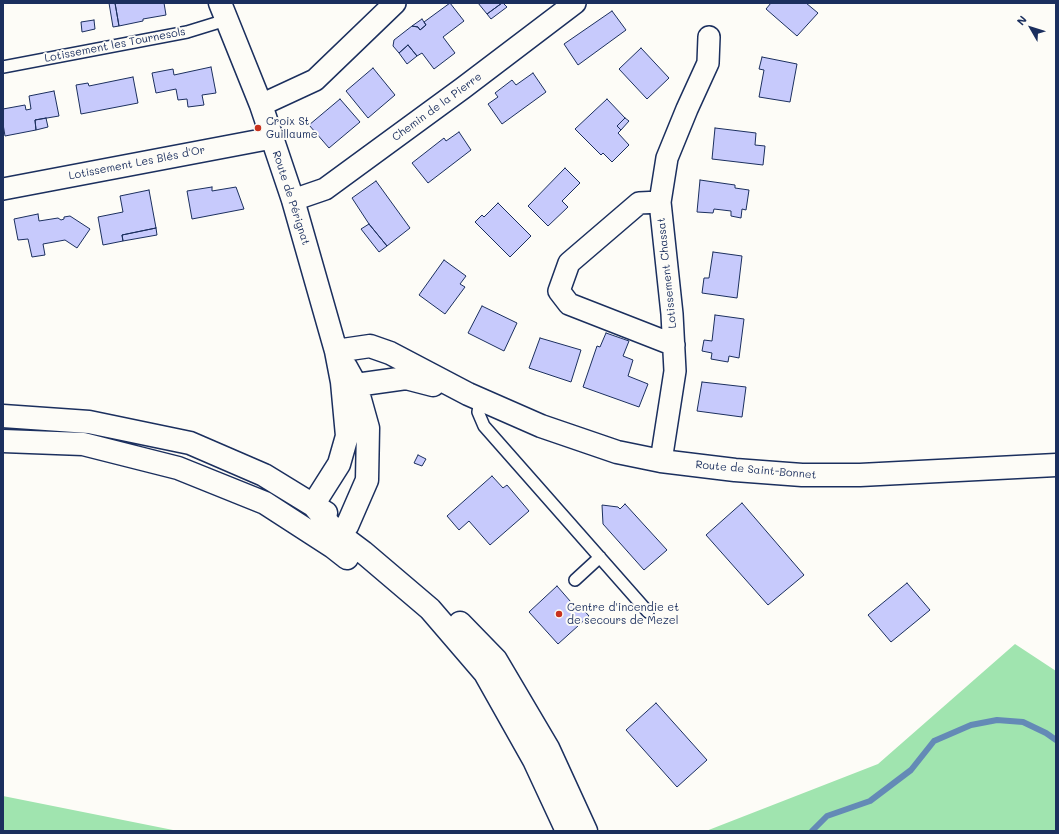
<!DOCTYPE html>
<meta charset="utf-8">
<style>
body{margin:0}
#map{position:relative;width:1059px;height:834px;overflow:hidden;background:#fdfcf7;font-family:Mali,sans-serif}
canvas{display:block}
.frame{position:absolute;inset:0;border:4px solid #1b2f5e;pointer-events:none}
.north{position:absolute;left:1011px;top:8px;width:40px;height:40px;-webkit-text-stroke:3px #fdfcf7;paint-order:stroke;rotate:309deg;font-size:11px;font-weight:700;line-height:16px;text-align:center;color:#1b2f5e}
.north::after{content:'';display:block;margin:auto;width:14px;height:18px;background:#1b2f5e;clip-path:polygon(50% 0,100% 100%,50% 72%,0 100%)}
</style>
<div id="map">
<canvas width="1059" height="834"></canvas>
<div class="frame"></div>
<div class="north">N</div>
</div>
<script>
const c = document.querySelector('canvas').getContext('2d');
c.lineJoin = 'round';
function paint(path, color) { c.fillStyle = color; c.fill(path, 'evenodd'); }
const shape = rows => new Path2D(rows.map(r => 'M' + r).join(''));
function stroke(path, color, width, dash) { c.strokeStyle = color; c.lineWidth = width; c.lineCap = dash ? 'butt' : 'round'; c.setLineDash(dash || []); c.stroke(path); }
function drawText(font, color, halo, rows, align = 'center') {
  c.font = font + ' Mali,sans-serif'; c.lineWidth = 4; c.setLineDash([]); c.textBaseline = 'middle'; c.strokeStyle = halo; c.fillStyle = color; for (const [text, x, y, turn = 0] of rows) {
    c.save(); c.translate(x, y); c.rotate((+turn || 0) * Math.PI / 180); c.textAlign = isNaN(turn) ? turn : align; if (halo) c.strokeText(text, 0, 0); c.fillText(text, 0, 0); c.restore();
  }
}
paint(shape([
 [1015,644,1056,671,1056,831,706,831,878,764],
 [3,796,178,831,3,831]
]), '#a0e4af');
stroke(shape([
 [812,831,827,816,870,801,911,770,934,741,971,725,997,720,1023,722,1046,733,1056,740]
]), '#648ab6', 6);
const building = shape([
 [109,3,115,3,119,26,113,27,109,3],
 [115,3,164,3,166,15,143,19,143,21,119,26,115,3],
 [450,3,464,21,443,37,455,53,434,69,422,53,417,56,408,45,399,53,393,46,394,40,412,26,418,27,420,30,426,25,424,22,450,3],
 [478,3,502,3,487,14,478,3],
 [502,3,503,3,507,7,491,19,487,14,502,3],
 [771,3,806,3,818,13,797,36,766,9,771,3],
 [612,11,626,30,578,65,564,44,612,11],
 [422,19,426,25,420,30,418,27,412,26,422,19],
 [94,20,95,29,82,32,81,22,94,20],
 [408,45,417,56,407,64,399,53,408,45],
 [641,48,669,78,647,99,619,69,641,48],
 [762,57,797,64,790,102,759,97,764,70,759,69,762,57],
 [211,67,216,93,202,95,204,105,188,107,187,99,178,100,176,89,156,93,152,73,173,69,174,75,211,67],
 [373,68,395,95,368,118,346,91,373,68],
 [533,73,546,92,502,124,488,104,498,97,495,93,512,80,516,85,533,73],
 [133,77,138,103,81,114,76,85,88,83,89,86,133,77],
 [54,91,59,116,35,120,36,130,5,136,3,124,3,109,25,105,26,110,31,109,29,96,54,91],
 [340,99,360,122,329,148,309,125,340,99],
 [607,99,625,118,617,126,621,130,618,133,629,145,612,162,603,153,601,155,575,129,607,99],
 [46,118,48,127,36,130,35,120,46,118],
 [625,118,629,121,621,130,617,126,625,118],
 [715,128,756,133,755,145,765,146,763,165,712,159,715,128],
 [459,132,471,150,428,183,412,163,444,138,446,141,459,132],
 [565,168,580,183,562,201,568,207,548,226,528,206,565,168],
 [700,180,735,185,735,188,749,190,746,210,742,209,741,218,731,216,731,211,714,209,713,213,697,212,700,180],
 [376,181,410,228,387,246,369,224,352,198,376,181],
 [212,187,212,191,236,187,244,209,192,219,187,191,212,187],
 [149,190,156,228,122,235,123,241,103,245,98,217,123,212,120,196,149,190],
 [498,203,531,236,510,257,475,222,482,215,484,217,498,203],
 [38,214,39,221,58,218,61,220,64,219,64,217,70,216,90,229,77,248,65,240,43,244,45,255,32,257,28,239,18,240,14,219,38,214],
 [369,224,387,246,379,252,361,229,369,224],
 [156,228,157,235,123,241,122,235,156,228],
 [713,252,742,256,737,298,702,293,704,278,709,278,713,252],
 [444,260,466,276,460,284,465,287,445,314,419,295,444,260],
 [482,306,517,323,504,351,468,333,482,306],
 [715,315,744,319,739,358,729,356,728,362,711,359,712,353,702,351,704,340,712,341,715,315],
 [606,333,629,341,623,356,633,360,628,376,648,384,639,407,583,387,597,346,600,347,606,333],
 [540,338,581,350,571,382,529,368,540,338],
 [702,382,746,387,742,417,697,411,702,382],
 [418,455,426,459,422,466,414,463,418,455],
 [492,476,503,488,507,485,529,511,490,545,469,521,459,530,447,516,492,476],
 [742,503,804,575,768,605,706,535,742,503],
 [625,504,667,550,644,570,603,524,602,505,618,507,620,509,625,504],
 [907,583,930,610,891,642,868,615,907,583],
 [557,586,577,609,580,606,589,616,558,644,529,612,557,586],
 [656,703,707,760,677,787,626,730,656,703]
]);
paint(building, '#c7cafc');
stroke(building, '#1b2f5e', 1);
const lane = shape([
 [3,67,187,32,226,20],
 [480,399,478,412,484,426,648,612],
 [575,580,600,557]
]);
const street = shape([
 [261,105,315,80,395,3],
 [3,189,272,138],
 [293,200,325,189,463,88,575,3],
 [660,202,639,203,569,263,559,291,569,304,674,345],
 [661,461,675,371,672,314,660,202,667,158,687,109,708,63,709,37]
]);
const secondary = shape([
 [220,3,261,105,293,200,336,351,342,382,347,436,339,464,313,505,335,531,363,552,430,609,485,673,534,760,567,831],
 [336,351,370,346,390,353,468,394,541,426,617,452,661,461,735,470,802,475,860,475,1056,465],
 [342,382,356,385,406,378,433,385],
 [3,416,89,422,190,443,264,475,326,513],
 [3,441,83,444,178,468,265,503,333,547,347,558],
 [325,526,335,531,347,526,367,480,368,428,356,385,346,367],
 [460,623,496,660,548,748,586,831]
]);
stroke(lane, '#1b2f5e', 14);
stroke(street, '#1b2f5e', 24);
stroke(secondary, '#1b2f5e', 25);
stroke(lane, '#fdfcf7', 11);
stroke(street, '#fdfcf7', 21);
stroke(secondary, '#fdfcf7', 22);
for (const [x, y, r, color] of [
 [258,128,4,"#c8321e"],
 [559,614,4,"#c8321e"]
]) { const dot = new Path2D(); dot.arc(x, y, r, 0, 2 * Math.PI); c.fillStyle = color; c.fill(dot); stroke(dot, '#fdfcf7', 1.5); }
drawText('11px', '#1b2f5e', '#fdfcf7', [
 ["Lotissement les Tournesols",115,45,-11],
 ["Chemin de la Pierre",437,107,-36],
 ["Lotissement Les Blés d'Or",137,163,-11],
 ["Route de Pérignat",291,198,72],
 ["Lotissement Chassat",667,273,-96],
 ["Route de Saint-Bonnet",756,470,5]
]);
drawText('11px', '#1b2f5e', '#fdfcf7', [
 ["Croix St",266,122],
 ["Guillaume",266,135],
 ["Centre d'incendie et",567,608],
 ["de secours de Mezel",567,621]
], 'left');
</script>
